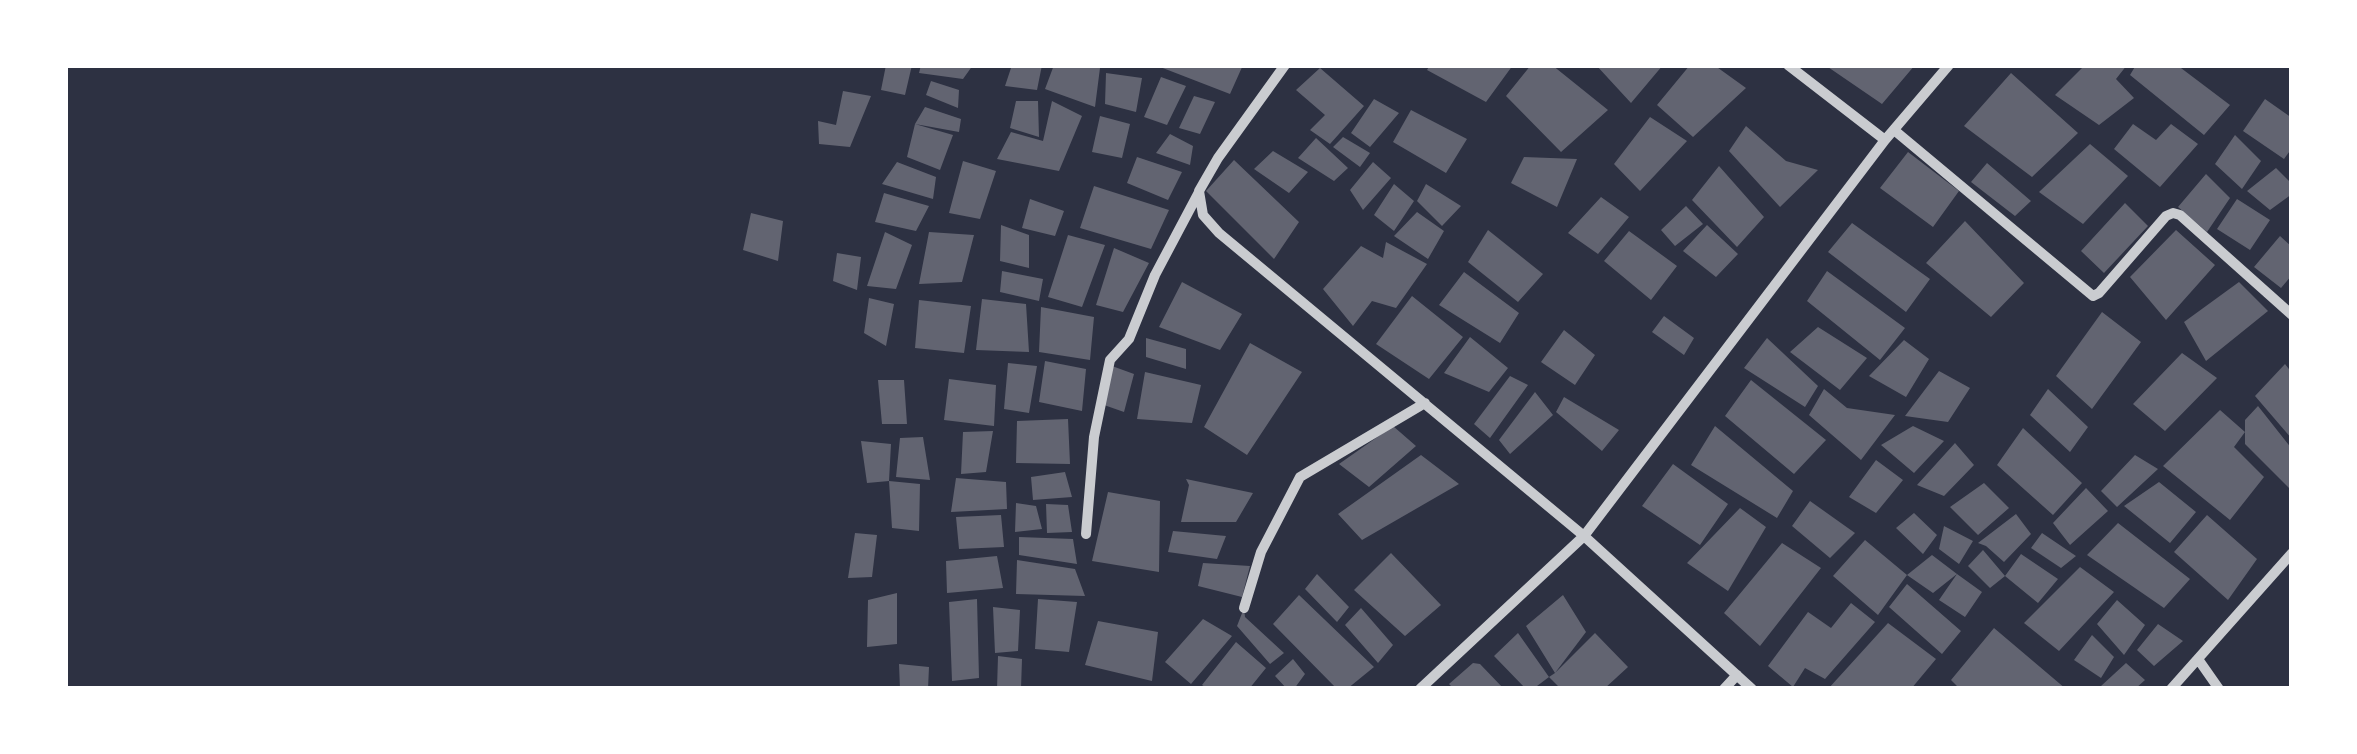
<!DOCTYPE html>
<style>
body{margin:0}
#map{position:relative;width:2357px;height:754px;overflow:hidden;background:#2d3142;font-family:"PT Sans Narrow",sans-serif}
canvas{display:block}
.frame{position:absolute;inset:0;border:68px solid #fff;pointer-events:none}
</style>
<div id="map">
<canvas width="2357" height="754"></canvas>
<div class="frame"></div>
</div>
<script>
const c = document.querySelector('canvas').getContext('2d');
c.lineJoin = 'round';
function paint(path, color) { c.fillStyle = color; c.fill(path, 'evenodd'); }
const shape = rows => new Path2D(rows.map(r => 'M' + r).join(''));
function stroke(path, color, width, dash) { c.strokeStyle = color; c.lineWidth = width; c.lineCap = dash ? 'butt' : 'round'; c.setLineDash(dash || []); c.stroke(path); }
paint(shape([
 [886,65,912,65,905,95,881,90],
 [921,65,973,65,963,79,919,73],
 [1012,65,1042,65,1037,90,1005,86],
 [1054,65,1090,65,1100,68,1095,107,1045,89],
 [1155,65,1243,65,1230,94],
 [1430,65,1513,65,1486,102,1427,70],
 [1531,65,1552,65,1608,110,1561,152,1506,96],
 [1596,65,1663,65,1631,103],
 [1690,65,1714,65,1746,88,1693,137,1657,105],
 [1825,65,1915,65,1882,104],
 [2085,65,2127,65,2116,79,2134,98,2099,125,2055,95],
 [2136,65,2177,65,2230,105,2204,135,2130,75],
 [1320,68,1364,106,1330,144,1310,130,1325,115,1296,90],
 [1106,73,1142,78,1136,112,1105,104],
 [2011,73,2078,133,2032,177,1964,126],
 [1161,77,1186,86,1167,125,1144,117],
 [931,81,959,90,958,108,926,95],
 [843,91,871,96,850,147,819,144,818,121,836,125],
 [1194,96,1215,102,1200,134,1179,128],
 [1374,99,1399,113,1370,147,1351,133],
 [2265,99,2292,118,2292,148,2284,159,2243,131],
 [1016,101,1038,101,1039,137,1010,128],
 [1052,101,1082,116,1059,171,997,159,1011,132,1043,141],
 [925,107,961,119,959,132,915,124,953,135,940,170,907,157,915,124],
 [1411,110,1467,139,1446,173,1393,142],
 [1100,116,1130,124,1122,158,1092,152],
 [1650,117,1687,141,1640,191,1614,164],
 [2133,124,2156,140,2171,124,2198,144,2160,187,2114,149],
 [1746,126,1786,161,1818,170,1780,207,1729,151],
 [1170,134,1193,146,1190,165,1156,153],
 [2235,135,2261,161,2242,189,2215,164],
 [1343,137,1370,153,1360,167,1333,147],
 [1316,138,1348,168,1334,181,1298,158],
 [2090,144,2128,176,2083,224,2039,192],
 [1273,151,1308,172,1289,193,1254,169],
 [1908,152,1959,191,1933,227,1880,188],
 [1137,157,1182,172,1168,200,1127,183],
 [1524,157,1577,159,1557,207,1511,183],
 [1234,160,1299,222,1274,259,1206,191],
 [963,161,996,171,980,219,949,213],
 [897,162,936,177,933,199,882,184],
 [1373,162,1391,178,1363,210,1350,190],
 [1987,163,2031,201,2015,216,1971,182],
 [1719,166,1764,217,1737,247,1692,200],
 [2276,168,2292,184,2292,194,2270,210,2247,191],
 [2206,174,2230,198,2207,232,2178,207],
 [1394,184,1414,201,1394,231,1374,215],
 [1426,184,1461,206,1442,226,1417,201],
 [1094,186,1169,210,1151,249,1080,228],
 [884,193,929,206,916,231,875,222],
 [1601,197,1629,217,1598,254,1568,233],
 [1030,199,1064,211,1055,236,1022,228],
 [2237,199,2270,220,2250,250,2217,229],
 [2125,203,2148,226,2104,273,2081,251],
 [1686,206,1703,224,1675,246,1661,230],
 [1417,212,1444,231,1428,259,1394,236],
 [751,213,783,221,778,261,743,250],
 [1965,221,2024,283,1991,317,1926,263],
 [1852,223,1930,279,1906,312,1828,252],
 [1001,225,1029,235,1029,268,1000,261],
 [1707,225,1738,254,1716,277,1683,251],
 [1488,230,1543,274,1518,302,1468,262],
 [2176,230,2215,265,2166,320,2130,277],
 [1629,231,1677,266,1651,300,1604,261],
 [885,232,912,245,896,289,867,286],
 [929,232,974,235,962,282,919,284],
 [1068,235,1105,245,1082,307,1048,297],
 [2280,236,2292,247,2292,275,2281,288,2254,267],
 [1386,242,1427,264,1396,308,1372,301,1353,326,1323,289,1361,246,1383,258],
 [1114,248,1149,263,1123,312,1096,305],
 [837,253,861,257,857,290,833,281],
 [1002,271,1043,279,1039,301,1000,292],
 [1827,271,1905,328,1880,360,1807,301],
 [1464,272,1519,313,1500,343,1439,305],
 [1182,282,1242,314,1220,350,1159,327],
 [2239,282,2268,311,2206,361,2184,322],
 [1412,296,1463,337,1429,379,1376,344],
 [869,298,894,304,886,346,864,333],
 [982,299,1026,304,1029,352,976,350],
 [919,300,971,306,964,353,915,348],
 [1041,307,1094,317,1090,360,1039,352],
 [2102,312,2141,342,2092,409,2056,376],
 [1664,316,1694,338,1684,355,1652,332],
 [1818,327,1867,358,1840,390,1790,352],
 [1564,330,1595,355,1575,385,1541,362],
 [1470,337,1508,368,1489,392,1444,373],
 [1146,338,1186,349,1186,369,1146,357],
 [1767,338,1818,386,1805,407,1744,368],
 [1904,340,1929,359,1906,397,1869,376],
 [1250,343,1302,372,1247,455,1204,427],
 [2182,353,2217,378,2165,431,2133,404],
 [1045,361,1086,369,1082,411,1039,402],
 [1008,363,1037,366,1029,413,1004,409],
 [2285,364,2292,373,2292,439,2255,396],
 [1112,366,1134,374,1124,412,1104,405],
 [1939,371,1970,388,1948,422,1905,416],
 [1145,372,1201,385,1192,423,1137,419],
 [1510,376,1528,385,1490,438,1474,424],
 [949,379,996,385,994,426,944,420],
 [878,380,904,380,907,424,882,424],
 [1751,380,1826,440,1794,474,1725,416],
 [1824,389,1847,408,1895,415,1861,460,1809,415],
 [2048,389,2088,427,2070,452,2030,415],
 [1535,392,1553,415,1510,454,1499,440],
 [1564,397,1619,430,1602,451,1556,412],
 [2258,406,2292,449,2292,491,2245,444,2245,420],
 [2220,410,2245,432,2234,447,2264,477,2230,520,2163,466],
 [1068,419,1070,464,1016,463,1017,421],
 [1393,426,1416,446,1369,487,1339,464],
 [1715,426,1793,491,1777,518,1691,465],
 [1913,426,1944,441,1914,473,1881,445],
 [2023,428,2082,483,2053,515,1997,465],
 [993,431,986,472,961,474,963,432],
 [923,437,930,480,896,477,900,438],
 [861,441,891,444,889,481,867,483],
 [1955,443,1974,465,1944,496,1917,485],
 [1421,455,1459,484,1362,540,1338,514],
 [2135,455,2158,469,2117,507,2101,491],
 [1876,460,1903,480,1876,513,1849,497],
 [1673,464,1728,504,1700,545,1642,506],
 [1065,472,1072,497,1033,500,1031,477],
 [956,478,1006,482,1007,509,951,512],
 [1186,479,1253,493,1236,522,1181,522,1189,485],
 [889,481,920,484,919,531,892,528],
 [2159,482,2196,512,2170,543,2124,506],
 [1984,483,2009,508,1978,535,1950,507],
 [2086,488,2108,511,2070,545,2053,523],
 [1108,492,1160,501,1159,572,1092,561],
 [1810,501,1855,533,1830,558,1792,526],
 [1016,503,1036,506,1042,529,1015,532],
 [1046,504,1068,505,1072,532,1047,533],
 [1740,508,1766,527,1728,591,1687,563],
 [1914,513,1937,535,1923,554,1896,528],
 [2016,514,2031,534,2004,562,1986,546,1978,543],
 [1001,515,1004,547,959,549,956,517],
 [2207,515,2257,559,2228,600,2174,552],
 [2118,523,2190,579,2164,608,2087,555],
 [1944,526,1973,541,1959,564,1939,549],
 [1173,531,1226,536,1217,559,1168,552],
 [855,533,877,535,872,577,848,578],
 [2042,533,2076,556,2061,568,2031,548],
 [1019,537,1073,539,1077,564,1019,555],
 [1865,540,1907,575,1932,555,1957,574,1933,593,1907,575,1878,615,1833,576],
 [1782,543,1821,568,1760,646,1724,613],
 [1983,550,2005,576,1990,588,1968,566],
 [1391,553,1441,605,1405,636,1354,590],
 [2021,554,2058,579,2038,603,2005,576],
 [997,556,1003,588,947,593,946,561],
 [1017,560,1075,569,1085,596,1016,594],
 [1203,563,1250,566,1242,597,1198,586],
 [2080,567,2114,592,2059,651,2024,623],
 [1317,574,1349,607,1337,622,1305,589],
 [1957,574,1982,592,1965,617,1939,600],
 [1907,584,1961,631,1942,654,1889,607],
 [897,593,897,644,867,647,868,600],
 [1299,595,1374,667,1347,689,1337,689,1273,624],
 [1563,595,1586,632,1555,673,1595,633,1628,667,1604,689,1561,689,1549,677,1555,673,1526,626],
 [977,599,979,678,952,681,949,602],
 [1038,599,1077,602,1069,652,1035,649],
 [2117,600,2145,625,2124,655,2097,624],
 [1851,603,1875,622,1825,679,1805,668,1793,687,1768,666,1808,612,1831,628],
 [993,607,1020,610,1018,651,995,653],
 [1244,608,1245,617,1284,653,1270,664,1237,626],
 [1361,608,1393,645,1378,663,1345,625],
 [1203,619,1232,636,1191,684,1165,662],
 [1098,621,1158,632,1152,681,1085,665],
 [1888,623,1936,659,1911,689,1828,689],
 [2158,624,2183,641,2154,666,2137,650],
 [1994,628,2066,689,1960,689,1951,680],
 [1518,633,1549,677,1533,689,1526,689,1494,656],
 [2092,635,2114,657,2101,678,2074,660],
 [1236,642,1266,668,1249,689,1208,689,1202,685],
 [998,656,1022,659,1021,689,997,689],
 [1293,659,1305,674,1294,689,1287,689,1275,676],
 [1473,663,1480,664,1504,689,1454,689,1449,684],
 [2126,663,2145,680,2135,689,2103,689,2101,686],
 [899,664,929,667,928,689,900,689]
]), '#626471');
stroke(shape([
 [1285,65,1218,158,1199,191,1203,215,1219,233,1584,536,1752,689],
 [1788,65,1885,140],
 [1894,130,2093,296,2099,293,2166,216,2173,213,2180,215,2292,315],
 [1086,534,1094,437,1110,360,1129,339,1155,275,1199,192],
 [1244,608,1261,552,1300,477,1425,403],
 [2198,659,2219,689],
 [1420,689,1584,536,1885,140,1949,65],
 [1724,689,1737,675],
 [2171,689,2292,553]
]), '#caccd0', 10);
</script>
